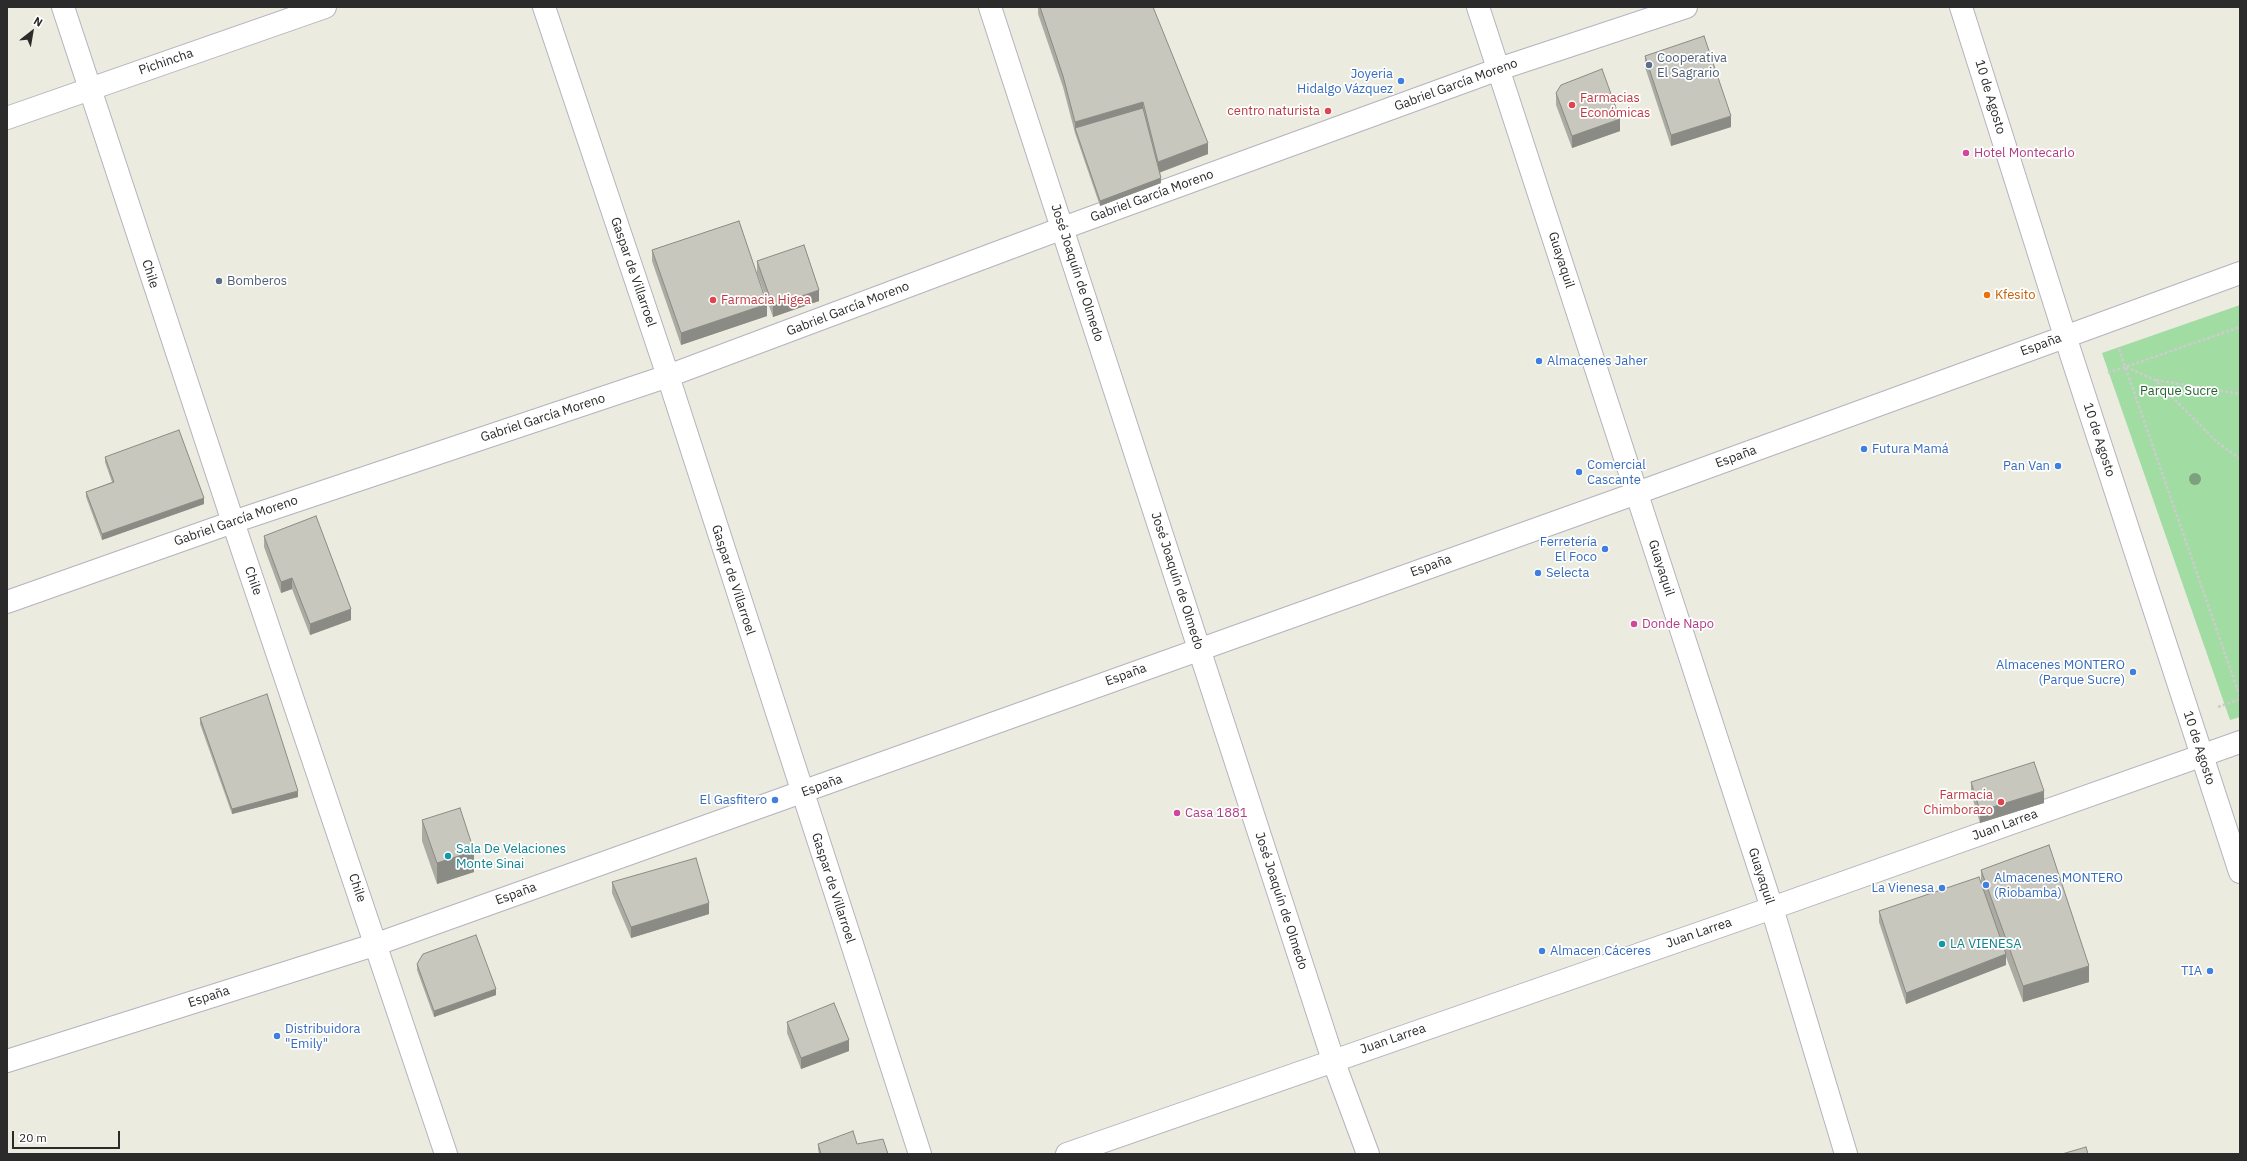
<!DOCTYPE html>
<meta charset="utf-8">
<style>
body{margin:0}
#map{position:relative;width:2247px;height:1161px;overflow:hidden;background:#ecebdf;font-family:"IBM Plex Sans",sans-serif}
canvas{display:block}
.frame{position:absolute;inset:0;border:8px solid #2b2b2b;pointer-events:none}
.north{position:absolute;left:12px;top:12px;width:40px;height:40px;-webkit-text-stroke:3px #fff;paint-order:stroke;rotate:31deg;font-size:11px;font-weight:700;line-height:16px;text-align:center;color:#2b2b2b}
.north::after{content:'';display:block;margin:auto;width:14px;height:18px;background:#2b2b2b;clip-path:polygon(50% 0,100% 100%,50% 72%,0 100%)}
.scale{position:absolute;left:12px;top:1131px;width:108px;height:18px;box-sizing:border-box;border:2px solid #2b2b2b;border-top:0;padding-left:5px;font-size:12px;line-height:14px;white-space:nowrap;color:#2b2b2b;-webkit-text-stroke:3px #fff;paint-order:stroke}
</style>
<div id="map">
<canvas width="2247" height="1161"></canvas>
<div class="frame"></div>
<div class="north">N</div>
<div class="scale">20 m</div>
</div>
<script>
const c = document.querySelector('canvas').getContext('2d');
c.lineJoin = 'round';
function paint(path, color) { c.fillStyle = color; c.fill(path, 'evenodd'); }
const shape = rows => new Path2D(rows.map(r => 'M' + r).join(''));
function stroke(path, color, width, dash) { c.strokeStyle = color; c.lineWidth = width; c.lineCap = dash ? 'butt' : 'round'; c.setLineDash(dash || []); c.stroke(path); }
function drawText(font, color, halo, rows, align = 'center') {
  c.font = font + ' "IBM Plex Sans",sans-serif'; c.lineWidth = 3.5; c.setLineDash([]); c.textBaseline = 'middle'; c.strokeStyle = halo; c.fillStyle = color; for (const [text, x, y, turn = 0] of rows) {
    c.save(); c.translate(x, y); c.rotate((+turn || 0) * Math.PI / 180); c.textAlign = isNaN(turn) ? turn : align; if (halo) c.strokeText(text, 0, 0); c.fillText(text, 0, 0); c.restore();
  }
}
paint(shape([
 [2240,305,2240,717,2230,720,2102,353]
]), '#a1dca3');
const minor = shape([
 [63,7,233,522,446,1154],
 [544,7,668,376,920,1154],
 [990,7,1333,1060,1368,1154],
 [1478,7,1772,908,1846,1154],
 [7,118,325,7],
 [7,602,233,522,668,376,1063,228,1499,69,1686,7],
 [7,1061,377,944,1637,493,2240,273],
 [1067,1154,1772,908,2240,742]
]);
const secondary = shape([
 [1961,7,2065,336,2240,872]
]);
stroke(minor, '#b5b2bd', 24);
stroke(secondary, '#b5b2bd', 24);
stroke(shape([
 [2119,349,2240,697],
 [2126,367,2155,380,2217,442,2240,459],
 [2108,373,2240,327],
 [2156,380,2240,394],
 [2218,707,2240,699]
]), '#ccc', 2.5, [3, 2]);
stroke(minor, '#fff', 22);
stroke(secondary, '#fff', 22);
c.fillStyle = '#7da07d';
for (const [x, y] of [
 [2195,479]
]) { c.beginPath(); c.arc(x, y, 6, 0, 2 * Math.PI); c.fill(); }
paint(shape([
 [1038,7,1153,7,1208,154,1159,173,1161,183,1100,206,1075,133,1063,87,1038,14],
 [1645,56,1731,127,1671,146,1645,67],
 [1556,93,1620,131,1572,148,1556,105],
 [652,250,767,316,681,345,652,261],
 [757,261,819,301,773,317,757,273],
 [105,457,204,504,102,540,86,497,86,492,112,482,105,462],
 [264,536,351,620,310,635,292,589,281,593,264,547],
 [200,718,298,797,232,814,200,724],
 [1971,782,2044,803,1980,823,1971,793],
 [422,820,474,872,437,884,422,841],
 [1981,870,2089,982,2023,1002,2006,957,2006,965,1906,1004,1879,922,1879,911,1981,883],
 [612,882,709,914,631,938,612,893],
 [417,964,496,995,434,1017,417,970],
 [787,1022,849,1051,801,1069,787,1033],
 [818,1144,857,1144,888,1154,819,1154,818,1149]
]), '#ababa3');
paint(shape([
 [1143,102,1143,114,1075,128,1075,133,1075,122],
 [1731,116,1731,127,1671,146,1671,135],
 [1620,119,1620,131,1572,148,1572,136],
 [1208,143,1208,154,1158,173,1158,162],
 [1161,178,1161,183,1100,206,1100,201],
 [819,290,819,301,773,317,773,306],
 [767,304,767,316,681,345,681,333],
 [204,498,204,504,102,540,102,534],
 [292,578,292,589,281,593,281,582],
 [351,609,351,620,310,635,310,624],
 [298,791,298,797,232,814,232,809],
 [2044,791,2044,803,1980,823,1980,811],
 [474,851,474,872,437,884,437,863],
 [709,903,709,914,631,938,631,927],
 [2006,954,2006,965,1906,1004,1906,993],
 [2089,966,2089,982,2023,1002,2023,986],
 [496,989,496,995,434,1017,434,1011],
 [849,1040,849,1051,801,1069,801,1058]
]), '#8b8b85');
const building = shape([
 [1040,7,1153,7,1208,143,1158,162,1143,102,1075,122,1063,76,1040,7],
 [1704,36,1731,116,1671,135,1645,56,1704,36],
 [1602,69,1620,119,1572,136,1556,93,1561,85,1602,69],
 [1143,108,1161,178,1100,201,1075,128,1143,108],
 [739,221,767,304,681,333,652,250,739,221],
 [804,245,819,290,773,306,757,261,804,245],
 [179,430,204,498,102,534,86,492,114,482,105,457,179,430],
 [316,516,351,609,310,624,292,578,281,582,264,536,316,516],
 [267,694,298,791,232,809,200,718,267,694],
 [2034,762,2044,791,1980,811,1971,782,2034,762],
 [460,808,474,851,437,863,422,820,460,808],
 [2049,845,2089,966,2023,986,1981,870,2049,845],
 [696,858,709,903,631,927,612,882,696,858],
 [1979,877,2006,954,1906,993,1879,911,1979,877],
 [476,935,496,989,434,1011,417,964,423,954,476,935],
 [834,1003,849,1040,801,1058,787,1022,834,1003],
 [853,1131,857,1144,883,1139,888,1154,821,1154,818,1144,853,1131],
 [2086,1147,2088,1154,2062,1154,2086,1147]
]);
paint(building, '#c7c7be');
stroke(building, '#8b8b85', 1);
for (const [x, y, r, color] of [
 [1649,65,4,"#5c6f8a"],
 [1401,81,4,"#3f7fe0"],
 [1572,105,4,"#e0444e"],
 [1328,111,4,"#e0444e"],
 [1966,153,4,"#d1479c"],
 [219,281,4,"#5c6f8a"],
 [1987,295,4,"#e8710a"],
 [713,300,4,"#e0444e"],
 [1539,361,4,"#3f7fe0"],
 [1864,449,4,"#3f7fe0"],
 [2058,466,4,"#3f7fe0"],
 [1579,472,4,"#3f7fe0"],
 [1605,549,4,"#3f7fe0"],
 [1538,573,4,"#3f7fe0"],
 [1634,624,4,"#d1479c"],
 [2133,672,4,"#3f7fe0"],
 [775,800,4,"#3f7fe0"],
 [2001,802,4,"#e0444e"],
 [1177,813,4,"#d1479c"],
 [448,856,4,"#0f9aa8"],
 [1986,885,4,"#3f7fe0"],
 [1942,888,4,"#3f7fe0"],
 [1942,944,4,"#0f9aa8"],
 [1542,951,4,"#3f7fe0"],
 [2210,971,4,"#3f7fe0"],
 [277,1036,4,"#3f7fe0"]
]) { const dot = new Path2D(); dot.arc(x, y, r, 0, 2 * Math.PI); c.fillStyle = color; c.fill(dot); stroke(dot, '#fff', 1.5); }
drawText('13px', '#4e5e75', '#fff', [
 ["Cooperativa",1657,58],
 ["El Sagrario",1657,73],
 ["Bomberos",227,281]
], 'left');
drawText('13px', '#2b2b2b', '#fff', [
 ["Pichincha",166,62,-19],
 ["Gabriel García Moreno",1456,85,-20],
 ["10 de Agosto",1990,97,73],
 ["Gabriel García Moreno",1152,196,-20],
 ["Guayaquil",1561,260,72],
 ["Gaspar de Villarroel",633,272,71],
 ["José Joaquín de Olmedo",1077,273,72],
 ["Chile",150,274,72],
 ["Gabriel García Moreno",848,309,-21],
 ["España",2041,345,-20],
 ["Gabriel García Moreno",543,418,-18],
 ["10 de Agosto",2099,440,72],
 ["España",1736,457,-20],
 ["Gabriel García Moreno",236,521,-19],
 ["España",1431,566,-20],
 ["Guayaquil",1661,568,72],
 ["Gaspar de Villarroel",733,580,72],
 ["Chile",253,581,71],
 ["José Joaquín de Olmedo",1177,581,72],
 ["España",1126,675,-20],
 ["10 de Agosto",2199,748,72],
 ["España",822,786,-20],
 ["Juan Larrea",2005,825,-20],
 ["Guayaquil",1761,876,72],
 ["Chile",357,888,71],
 ["Gaspar de Villarroel",833,888,72],
 ["España",516,894,-20],
 ["José Joaquín de Olmedo",1281,901,72],
 ["Juan Larrea",1699,933,-19],
 ["España",209,997,-18],
 ["Juan Larrea",1393,1039,-19]
]);
drawText('13px', '#366cbe', '#fff', [
 ["Joyeria",1393,74],
 ["Hidalgo Vázquez",1393,89],
 ["Almacenes Jaher",1547,361,"left"],
 ["Futura Mamá",1872,449,"left"],
 ["Comercial",1587,465,"left"],
 ["Cascante",1587,480,"left"],
 ["Pan Van",2050,466],
 ["Ferretería",1597,542],
 ["El Foco",1597,557],
 ["Selecta",1546,573,"left"],
 ["Almacenes MONTERO",2125,665],
 ["(Parque Sucre)",2125,680],
 ["El Gasfitero",767,800],
 ["Almacenes MONTERO",1994,878,"left"],
 ["(Riobamba)",1994,893,"left"],
 ["La Vienesa",1934,888],
 ["Almacen Cáceres",1550,951,"left"],
 ["TIA",2202,971],
 ["Distribuidora",285,1029,"left"],
 ["\"Emily\"",285,1044,"left"]
], 'right');
drawText('13px', '#be3a42', '#fff', [
 ["Farmacias",1580,98],
 ["Económicas",1580,113],
 ["centro naturista",1320,111,"right"],
 ["Farmacia Higea",721,300],
 ["Farmacia",1993,795,"right"],
 ["Chimborazo",1993,810,"right"]
], 'left');
drawText('13px', '#b23c85', '#fff', [
 ["Hotel Montecarlo",1974,153],
 ["Donde Napo",1642,624],
 ["Casa 1881",1185,813]
], 'left');
drawText('13px', '#c56008', '#fff', [
 ["Kfesito",1995,295]
], 'left');
drawText('13px', '#22622d', '#fff', [
 ["Parque Sucre",2179,391]
]);
drawText('13px', '#0d838f', '#fff', [
 ["Sala De Velaciones",456,849],
 ["Monte Sinai",456,864],
 ["LA VIENESA",1950,944]
], 'left');
</script>
